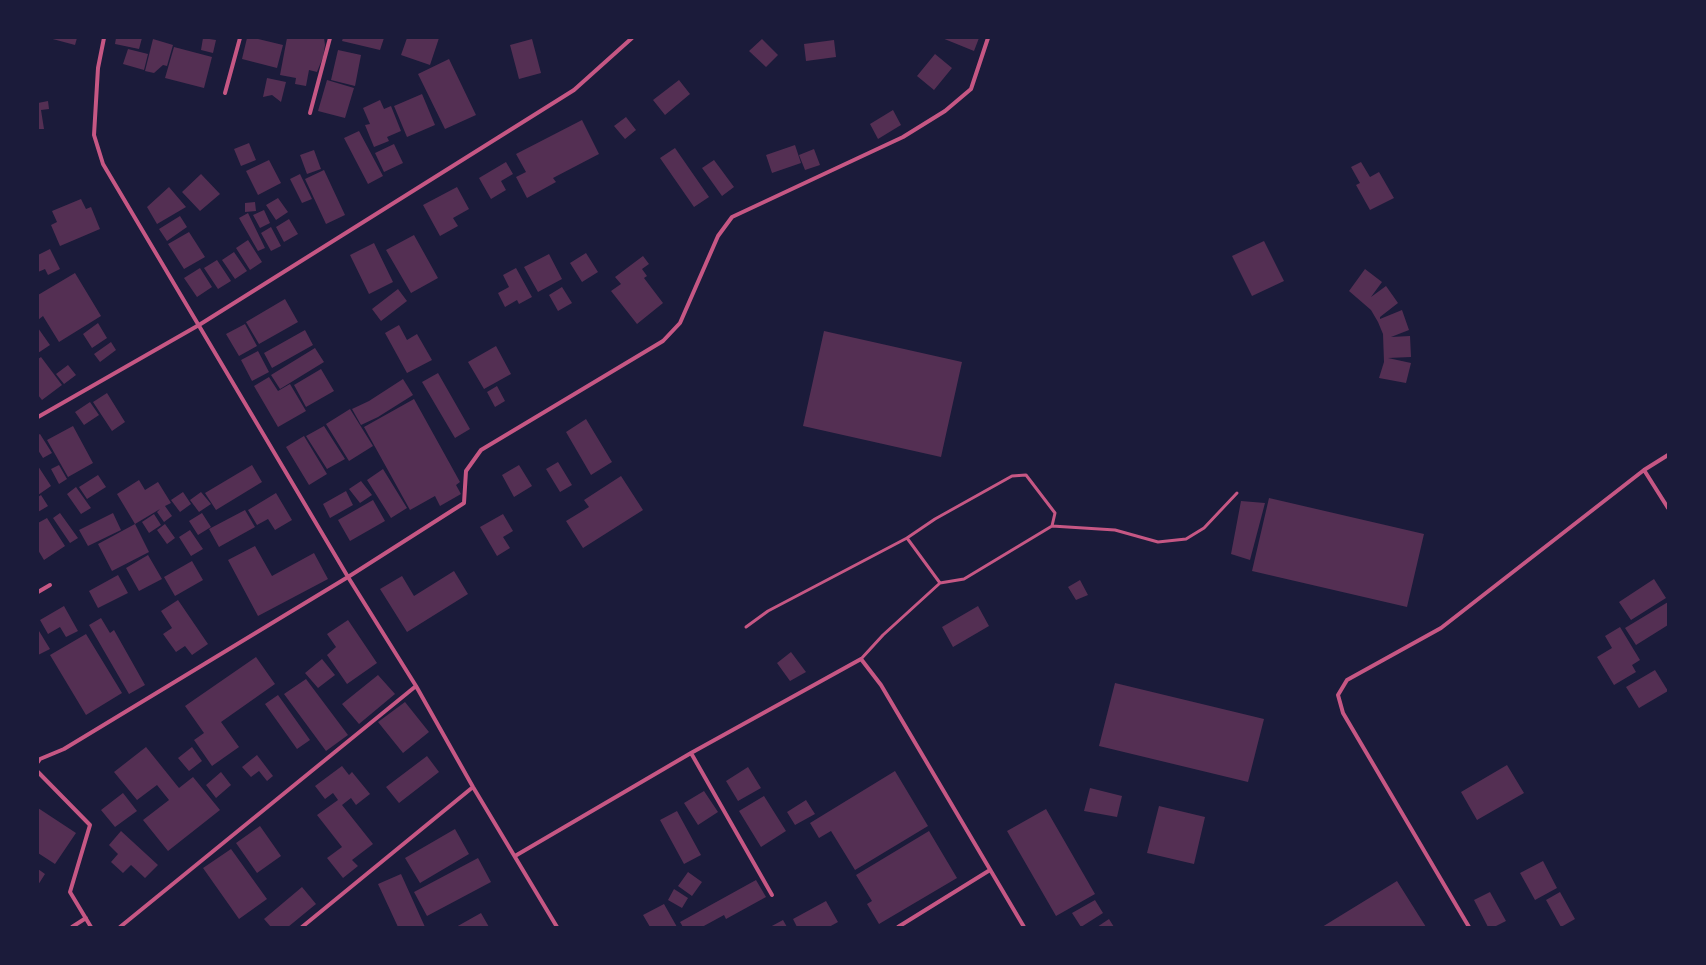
<!DOCTYPE html>
<style>
body{margin:0}
#map{position:relative;width:1706px;height:965px;overflow:hidden;background:#1b1b3a;font-family:"Times New Roman",serif}
canvas{display:block}
.frame{position:absolute;inset:0;border:39px solid #1b1b3a;pointer-events:none}
</style>
<div id="map">
<canvas width="1706" height="965"></canvas>
<div class="frame"></div>
</div>
<script>
const c = document.querySelector('canvas').getContext('2d');
c.lineJoin = 'round';
function paint(path, color) { c.fillStyle = color; c.fill(path, 'evenodd'); }
const shape = rows => new Path2D(rows.map(r => 'M' + r).join(''));
function stroke(path, color, width, dash) { c.strokeStyle = color; c.lineWidth = width; c.lineCap = dash ? 'butt' : 'round'; c.setLineDash(dash || []); c.stroke(path); }
paint(shape([
 [49,38,77,38,75,45],
 [116,38,142,38,139,49,115,44],
 [203,38,216,40,213,53,201,50],
 [247,38,254,38,283,45,277,68,242,59],
 [287,38,324,38,325,45,323,57,317,72,309,70,306,86,295,84,296,78,280,75],
 [343,38,384,38,380,50,342,41],
 [407,38,439,38,430,65,401,55],
 [942,38,979,38,974,51],
 [153,39,173,45,167,66,163,65,154,73,145,71],
 [532,39,541,73,519,79,510,45],
 [762,39,778,55,766,67,749,51],
 [834,40,836,57,806,61,804,44],
 [174,47,212,57,204,88,165,78],
 [128,49,148,54,144,70,123,64],
 [338,50,361,55,355,86,331,80],
 [935,54,952,68,934,90,917,76],
 [449,59,476,115,445,129,418,74],
 [267,78,286,82,281,102,272,95,263,97],
 [327,80,354,88,345,118,318,111],
 [679,80,690,94,665,115,653,100],
 [422,94,435,125,407,137,394,106],
 [380,100,384,109,391,106,401,131,387,137,389,141,374,147,365,125,370,124,363,108],
 [48,101,49,109,41,110,44,129,38,129,38,103],
 [893,110,901,125,878,139,870,124],
 [626,117,636,130,625,139,614,126],
 [582,120,599,154,553,178,556,182,527,198,516,177,526,172,516,154],
 [359,131,383,176,368,184,344,138],
 [249,143,256,160,241,166,234,149],
 [394,144,403,163,384,172,375,153],
 [795,145,801,163,772,173,766,155],
 [675,148,709,197,694,207,660,158],
 [814,149,820,165,805,170,799,155],
 [314,150,321,169,307,174,300,155],
 [269,160,281,183,258,195,246,171],
 [714,160,734,187,722,196,702,168],
 [506,162,513,174,501,181,506,190,491,199,479,178],
 [1361,162,1370,177,1379,172,1394,198,1370,210,1356,185,1360,183,1351,167],
 [324,170,345,215,326,224,305,179],
 [201,174,220,194,200,211,182,192],
 [300,174,312,199,302,203,290,179],
 [169,187,186,207,157,224,147,207],
 [457,187,469,209,453,218,458,226,440,236,423,205],
 [278,198,288,212,276,220,266,205],
 [81,199,86,209,91,207,100,229,60,246,51,225,57,222,52,211],
 [255,202,256,211,245,212,245,203],
 [264,210,270,223,260,228,253,215],
 [248,213,265,248,258,251,239,218],
 [180,216,187,227,167,241,159,229],
 [289,219,298,234,284,242,276,227],
 [271,227,281,246,271,251,261,233],
 [189,232,205,257,184,269,168,244],
 [414,235,438,278,411,293,386,250],
 [248,240,262,262,250,270,236,248],
 [1264,241,1284,281,1252,296,1232,256],
 [374,243,393,282,369,294,350,255],
 [50,249,60,269,48,275,45,269,38,272,38,255],
 [234,252,247,271,235,279,222,260],
 [586,253,598,272,582,282,570,263],
 [549,254,562,279,538,292,524,267],
 [643,256,649,264,642,269,647,276,644,278,663,303,637,324,611,291,621,284,615,277],
 [217,260,231,281,218,289,204,268],
 [200,268,212,287,197,297,184,278],
 [516,268,532,297,519,304,517,300,505,307,498,293,509,287,503,275],
 [1365,269,1382,282,1371,297,1386,286,1398,303,1380,317,1380,319,1402,310,1409,330,1391,337,1410,336,1411,357,1388,358,1411,363,1406,383,1379,378,1384,362,1383,334,1378,322,1371,310,1349,291],
 [75,273,101,316,59,342,43,316,38,320,38,295],
 [562,287,572,303,558,311,549,295],
 [398,289,407,301,381,321,372,309],
 [285,299,298,322,259,344,246,322],
 [98,323,107,338,92,348,83,334],
 [245,324,257,346,239,356,226,334],
 [399,325,407,340,417,334,432,360,407,373,385,333],
 [38,328,50,345,38,353],
 [305,330,313,345,272,368,264,353],
 [824,331,962,362,941,457,803,426],
 [111,342,116,350,100,362,94,354],
 [496,346,511,374,484,389,468,362],
 [315,348,324,362,280,389,271,375],
 [258,351,269,372,252,381,241,360],
 [41,357,62,385,42,400,38,395,38,359],
 [68,365,76,375,64,384,56,374],
 [321,369,334,391,306,407,294,385],
 [438,373,470,429,455,438,422,382],
 [269,377,278,391,290,384,306,411,278,427,254,386],
 [403,379,413,395,378,417,361,425,352,409,369,401],
 [497,386,505,401,495,407,487,392],
 [107,393,125,422,112,431,93,402],
 [414,399,460,482,456,485,461,494,440,506,435,496,410,510,364,427],
 [90,402,99,415,84,425,75,412],
 [350,409,373,446,349,461,326,424],
 [586,419,612,462,591,475,566,432],
 [73,426,93,463,68,477,47,440],
 [324,426,345,459,327,469,306,436],
 [40,434,52,453,43,458,38,450,38,435],
 [304,436,327,474,309,485,286,447],
 [558,462,572,485,560,492,546,469],
 [59,465,67,479,59,484,51,469],
 [252,465,262,482,216,510,205,493],
 [519,465,532,486,514,497,502,475],
 [38,466,51,486,38,495],
 [383,469,407,508,391,518,367,480],
 [98,475,106,487,87,499,79,487],
 [621,476,643,510,583,548,566,521,589,507,584,500],
 [139,480,145,490,158,482,171,503,165,506,172,516,164,522,157,512,160,509,135,524,117,494],
 [361,481,372,495,360,503,349,489],
 [76,487,91,508,81,514,67,494],
 [346,491,353,505,330,518,323,504],
 [183,492,191,504,180,512,171,500],
 [201,492,211,504,199,512,190,500],
 [276,493,292,520,275,530,268,519,257,525,248,510],
 [41,495,48,506,38,512,38,497],
 [1269,498,1424,534,1407,607,1252,571],
 [373,500,385,521,350,541,338,520],
 [1241,501,1265,503,1250,560,1231,554],
 [245,510,255,527,219,547,209,529],
 [60,513,78,538,70,543,53,518],
 [113,513,121,530,88,546,79,530],
 [202,513,211,527,198,535,189,521],
 [154,514,161,525,149,533,142,522],
 [503,514,513,531,503,537,510,548,497,556,480,527],
 [47,518,65,546,44,560,38,550,38,523],
 [135,524,149,552,112,571,98,544],
 [165,524,175,538,167,544,157,530],
 [190,530,203,549,191,556,179,537],
 [255,546,272,576,314,553,328,579,258,616,228,560],
 [148,555,162,579,139,591,126,568],
 [192,561,203,580,175,596,164,577],
 [454,571,468,594,407,632,380,589,402,576,414,596],
 [118,575,128,593,98,608,89,591],
 [1654,579,1666,598,1631,620,1619,602],
 [1080,580,1088,595,1076,600,1068,587],
 [178,600,208,644,192,655,185,646,176,652,163,634,172,628,161,611],
 [1668,602,1668,625,1636,645,1625,628],
 [64,606,78,631,66,637,60,627,48,634,40,620],
 [978,606,989,626,953,647,942,627],
 [101,618,110,633,114,630,145,685,129,694,89,625],
 [348,620,377,663,347,684,327,655,336,647,327,634],
 [1620,627,1640,660,1632,665,1636,672,1614,685,1597,657,1612,648,1605,636],
 [38,631,39,631,50,649,38,655],
 [86,634,122,693,86,715,50,655],
 [791,652,806,672,790,681,777,663],
 [256,657,275,684,221,722,239,747,212,766,194,740,204,733,185,706],
 [322,659,335,675,318,688,305,673],
 [1655,670,1668,691,1639,708,1626,687],
 [378,675,395,694,359,724,342,704],
 [306,679,348,735,326,751,284,694],
 [1115,683,1264,719,1248,782,1099,746],
 [278,695,310,740,297,749,265,704],
 [405,702,429,732,403,753,378,722],
 [146,747,179,788,193,777,220,810,168,851,143,820,169,800,157,785,137,800,114,772],
 [192,747,202,761,189,771,178,758],
 [257,755,273,776,267,781,259,771,251,777,242,767],
 [427,756,439,772,399,803,386,787],
 [1507,765,1524,793,1477,820,1461,792],
 [342,766,349,775,352,772,370,794,356,805,351,798,342,805,373,844,352,860,358,866,343,878,327,858,342,847,317,815,338,800,333,793,325,799,315,786],
 [748,767,761,788,738,801,726,781],
 [895,771,928,826,855,870,831,831,819,838,810,823],
 [221,772,231,785,216,798,206,785],
 [1090,788,1122,796,1117,817,1084,811],
 [704,791,718,812,698,825,684,803],
 [123,793,137,811,115,827,101,810],
 [764,796,786,831,761,847,739,811],
 [806,800,815,814,795,825,787,812],
 [1159,806,1205,817,1194,864,1147,853],
 [38,808,76,833,55,864,38,853],
 [1046,809,1095,894,1056,916,1007,831],
 [677,811,701,855,684,864,660,820],
 [260,826,281,856,257,873,236,843],
 [455,829,469,854,420,883,405,858],
 [121,831,158,865,145,878,131,865,123,873,111,862,118,854,109,845],
 [929,831,957,878,879,924,867,904,872,901,856,875],
 [231,849,267,899,239,919,203,868],
 [478,858,491,882,427,916,414,892],
 [1543,861,1557,888,1535,900,1520,873],
 [38,869,45,874,38,885],
 [688,872,702,882,692,896,678,886],
 [401,874,425,927,398,927,378,884],
 [756,880,766,897,726,919,724,915,702,927,683,927,680,922],
 [1397,881,1426,927,1322,927],
 [302,887,316,904,288,927,271,927,264,919],
 [674,889,688,898,682,908,668,900],
 [1490,892,1506,921,1494,927,1488,927,1474,900],
 [1560,892,1575,919,1561,927,1546,900],
 [1095,900,1103,913,1081,927,1072,913],
 [826,901,838,922,829,927,797,927,793,919],
 [664,904,677,927,650,927,643,915],
 [481,913,489,927,456,927],
 [1109,919,1114,927,1097,927],
 [783,920,787,927,770,927]
]), '#542f53');
stroke(shape([
 [1052,526,1115,530,1158,542,1186,539,1204,528,1237,493],
 [746,627,768,611,907,538],
 [861,659,883,635,940,583,964,579,1052,526,1055,513,1026,475,1012,476,935,519,907,538,940,583]
]), '#c65784', 3);
stroke(shape([
 [104,38,98,68,94,135,103,164,348,577,416,686,473,787,557,927],
 [225,93,240,38],
 [310,113,330,38],
 [38,417,199,325,574,90,632,38],
 [1644,470,1668,508],
 [38,592,50,585],
 [691,753,772,895],
 [38,762,40,759,64,749,348,577,464,503,466,471,481,450,663,341,680,323,718,236,732,217,903,137,945,111,971,89,988,38],
 [38,772,90,825,70,892,91,927],
 [515,856,691,753,861,659,881,685,1024,927],
 [72,927,86,918],
 [120,927,416,686],
 [302,927,473,787],
 [898,927,990,870],
 [1469,927,1343,713,1338,695,1347,680,1441,628,1644,470,1668,455]
]), '#c65784', 4);
</script>
